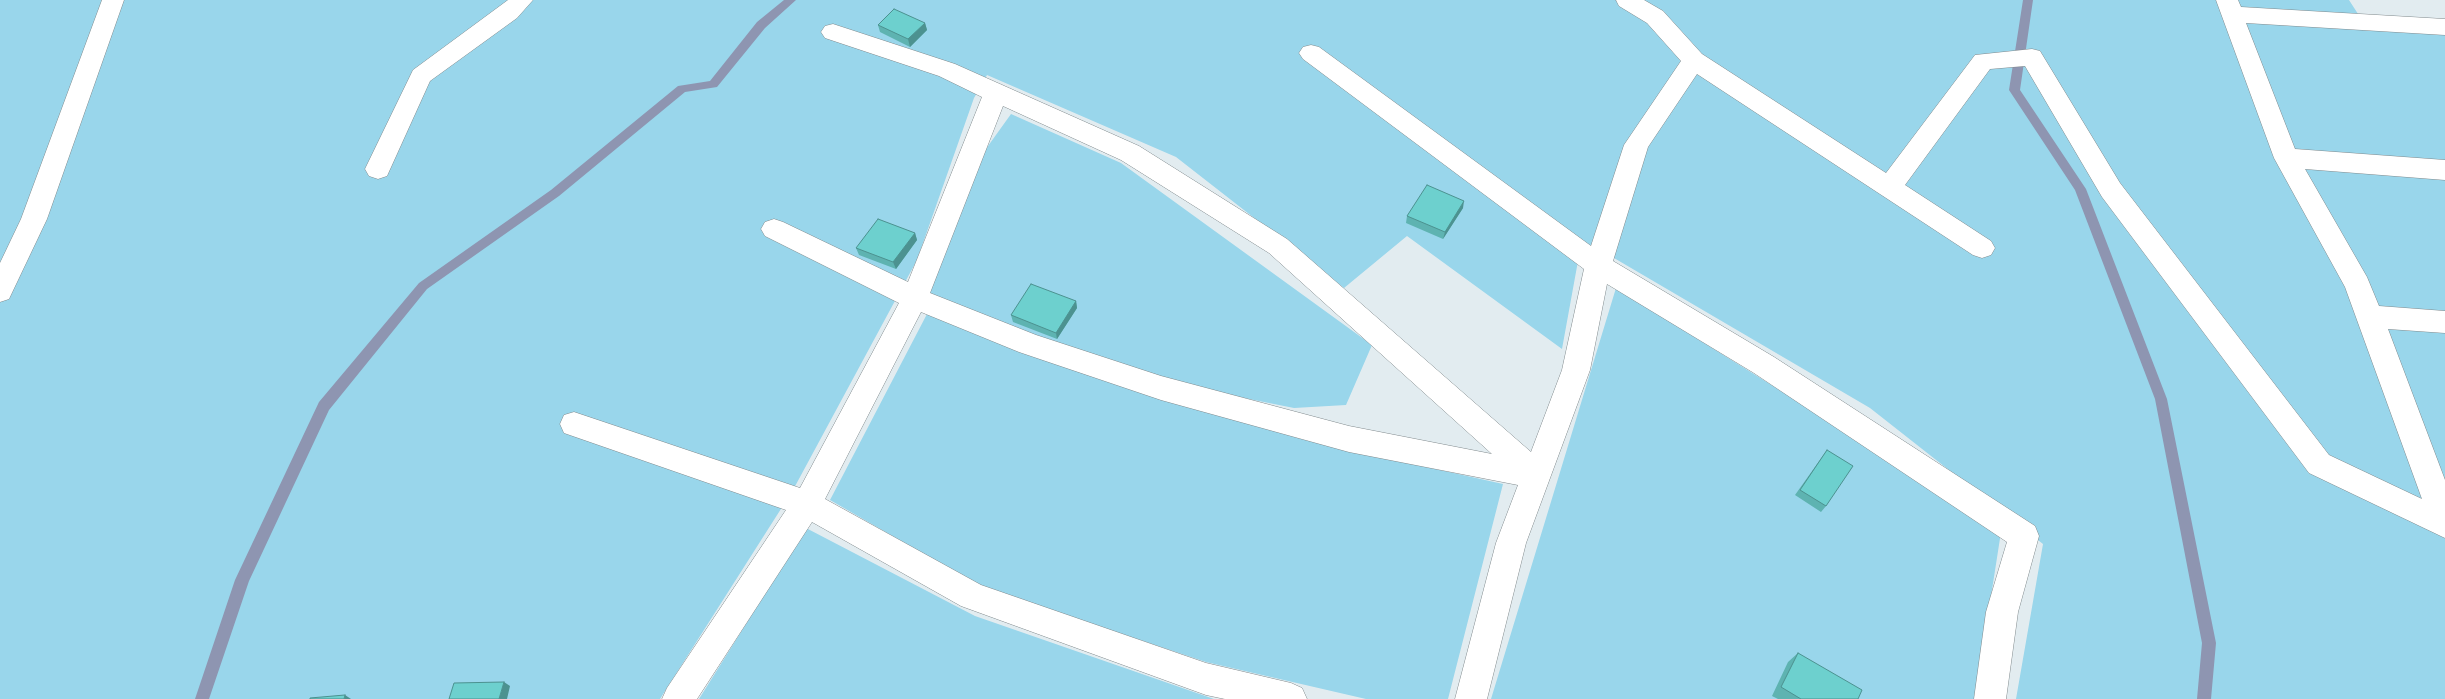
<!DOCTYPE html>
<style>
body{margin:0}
canvas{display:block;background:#e2ecf0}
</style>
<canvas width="2445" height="699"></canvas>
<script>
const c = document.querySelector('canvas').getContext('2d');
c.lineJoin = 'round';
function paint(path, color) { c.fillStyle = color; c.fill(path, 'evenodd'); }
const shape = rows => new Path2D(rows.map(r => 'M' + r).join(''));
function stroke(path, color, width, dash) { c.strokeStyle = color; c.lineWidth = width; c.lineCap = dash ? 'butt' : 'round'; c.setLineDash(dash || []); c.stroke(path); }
paint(shape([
 [0,0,2349,0,2360,17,2445,22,2445,699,2016,699,2043,544,1870,408,1614,258,1580,250,1562,349,1407,236,1344,288,1176,157,987,75,974,98,917,260,793,490,660,699,0,699],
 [1011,114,1121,163,1372,345,1346,405,1294,408,1134,376,928,295,983,153],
 [1616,288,1850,434,2001,532,1975,699,1491,699],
 [927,314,1114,383,1305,440,1503,484,1448,699,1366,699,1206,662,981,587,830,500],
 [806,528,975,616,1214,699,699,699]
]), '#99d6eb');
paint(shape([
 [784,0,796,0,765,28,717,87,685,92,559,196,427,289,329,410,249,581,209,699,195,699,235,580,319,402,419,283,551,190,678,86,710,81,757,22,784,0],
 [2023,0,2033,0,2020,90,2086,189,2167,399,2216,643,2211,699,2197,699,2202,643,2155,399,2075,190,2009,90,2023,0]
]), '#8e95b1');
const minor = shape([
 [102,0,124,0,47,219,9,299,0,302,0,263,21,219,102,0],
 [508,0,533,0,517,18,430,81,387,176,378,179,369,176,365,169,413,70,508,0],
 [1616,0,1644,0,1663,11,1702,54,1886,173,1975,55,2032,49,2040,51,2120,183,2329,455,2422,499,2345,287,2274,158,2216,0,2238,0,2241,7,2445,19,2445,35,2246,23,2295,149,2445,160,2445,180,2305,169,2367,277,2379,306,2445,311,2445,333,2388,329,2445,480,2445,538,2309,473,2102,197,2025,66,1990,69,1905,185,1991,241,1995,248,1991,255,1982,258,1973,255,1697,74,1648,147,1613,261,1774,357,2035,526,2039,536,2018,612,2006,699,1974,699,1986,612,2007,542,1754,373,1607,284,1590,370,1526,543,1487,699,1455,699,1496,543,1518,485,1349,452,1161,400,1019,352,921,312,825,499,981,585,1206,663,1291,683,1302,688,1307,699,1225,699,1206,695,961,606,812,522,697,699,662,699,667,688,786,510,564,433,560,424,564,415,574,412,800,488,899,303,765,236,761,229,765,222,774,219,783,222,908,282,982,97,939,76,825,38,821,32,825,26,833,24,955,64,1139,146,1287,239,1531,452,1562,370,1584,269,1303,59,1299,53,1303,47,1311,45,1319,47,1591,246,1624,145,1681,61,1647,23,1619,6,1616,0],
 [1003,106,1121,160,1269,253,1492,454,1349,426,1161,376,1036,335,930,293,1003,106]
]);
stroke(minor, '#828b8e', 1);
paint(minor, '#fff');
paint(shape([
 [925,23,927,30,910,47,880,32,878,25],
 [1463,208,1443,239,1406,223,1407,216],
 [915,233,917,240,896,269,859,255,856,248],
 [1076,301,1077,308,1057,339,1013,322,1011,315],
 [1827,450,1826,506,1821,512,1795,495],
 [1798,653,1858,699,1778,699,1772,696,1788,662]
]), '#5eb3b1');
paint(shape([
 [925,23,927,30,910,47,908,39],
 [1464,201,1463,208,1443,239,1445,232],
 [915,233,917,240,896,269,893,262],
 [1076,301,1077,308,1057,339,1056,333],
 [504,682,510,686,507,699,499,699],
 [345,695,351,699,344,699]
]), '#4c9290');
const building = shape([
 [894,9,925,23,908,39,878,25,894,9],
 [1427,185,1464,201,1445,232,1407,216,1427,185],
 [878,219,915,233,893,262,856,248,878,219],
 [1031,284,1076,301,1056,333,1011,315,1031,284],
 [1827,450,1853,466,1826,506,1800,490,1827,450],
 [1798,653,1862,690,1858,699,1801,699,1781,687,1798,653],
 [504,682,499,699,449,699,454,683,504,682],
 [345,695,344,699,310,699,310,698,345,695]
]);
paint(building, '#6dd0ce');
stroke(building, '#4c9290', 1);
</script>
